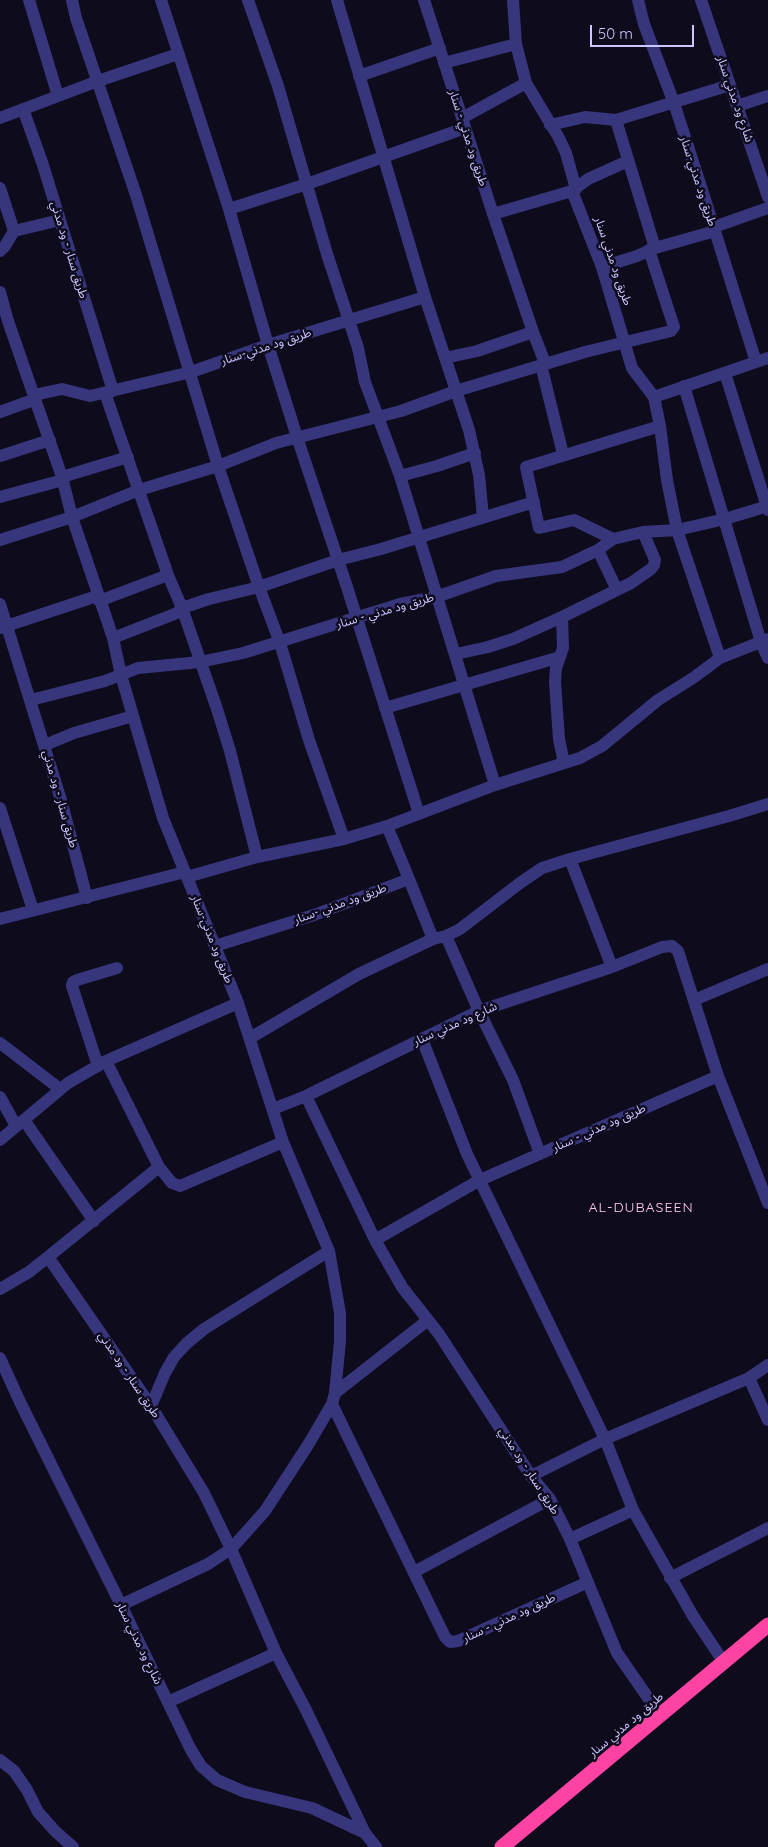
<!DOCTYPE html>
<meta charset="utf-8">
<style>
body{margin:0}
#map{position:relative;width:768px;height:1847px;overflow:hidden;background:#0e0b1d;font-family:Quicksand,sans-serif}
canvas{display:block}
.scale{position:absolute;left:590px;top:25px;width:104px;height:22px;box-sizing:border-box;border:2px solid #ccc7ff;border-top:0;padding-left:6px;font-size:15px;line-height:18px;white-space:nowrap;color:#ccc7ff;-webkit-text-stroke:4px #0e0b1d;paint-order:stroke}
</style>
<div id="map">
<canvas width="768" height="1847"></canvas>
<div class="scale">50 m</div>
</div>
<script>
const c = document.querySelector('canvas').getContext('2d');
c.lineJoin = 'round';
const shape = rows => new Path2D(rows.map(r => 'M' + r).join(''));
function stroke(path, color, width, dash) { c.strokeStyle = color; c.lineWidth = width; c.lineCap = dash ? 'butt' : 'round'; c.setLineDash(dash || []); c.stroke(path); }
function drawText(font, color, halo, rows, align = 'center') {
  c.font = font + ' Quicksand,"Noto Sans Arabic",sans-serif'; c.lineWidth = 5; c.setLineDash([]); c.textBaseline = 'middle'; c.strokeStyle = halo; c.fillStyle = color; for (const [text, x, y, turn = 0] of rows) {
    c.save(); c.translate(x, y); c.rotate((+turn || 0) * Math.PI / 180); c.textAlign = isNaN(turn) ? turn : align; if (halo) c.strokeText(text, 0, 0); c.fillText(text, 0, 0); c.restore();
  }
}
stroke(shape([
 [29,0,58,96],
 [72,0,76,18,136,195,218,466,259,587,280,643,309,740,344,839],
 [161,0,229,209,268,345,297,437,347,587,419,814],
 [248,0,278,86,327,254,358,348,365,382,400,476,495,785],
 [337,0,425,297,469,430,479,475,483,517],
 [424,0,493,214,533,332,545,363],
 [513,0,516,44,526,83,559,138,566,153,576,189],
 [638,0,644,24,674,103,704,196,756,362],
 [701,0,768,197],
 [444,63,516,44],
 [359,76,440,48],
 [737,106,768,96],
 [23,109,42,162,113,391],
 [0,118,98,81,178,54],
 [462,118,526,83],
 [616,120,655,248],
 [550,125,585,117,616,120,730,85],
 [0,188,14,231],
 [572,191,602,267,632,368,654,397,660,426,667,480,677,530,720,658],
 [229,209,307,184,465,128],
 [493,214,572,191,588,179,628,161],
 [714,227,768,208],
 [0,251,5,246,14,231,60,220],
 [602,267,637,256,655,248,715,231],
 [0,292,8,321,62,477,72,517,113,638,121,675,163,818,238,1003,283,1142,329,1251,340,1313,340,1341,335,1393,332,1404,308,1445,265,1511,231,1549,220,1556,208,1564,121,1605],
 [445,358,477,351,533,332],
 [541,365,563,454],
 [725,373,768,510],
 [684,386,761,642,768,658],
 [105,393,168,575,182,608,217,709,230,751,257,857],
 [34,395,62,389,90,396,191,372,268,345,425,297],
 [654,397,768,358],
 [0,412,36,399],
 [0,456,50,440],
 [400,476,437,466,475,453],
 [62,477,128,457],
 [0,497,63,480],
 [613,539,574,520,539,528,526,467,660,426],
 [0,540,72,517,139,490,218,466,276,443,401,411,456,391,585,352,671,331,674,327,649,250],
 [598,550,617,590],
 [99,601,168,575],
 [0,604,61,800,87,898],
 [562,617,563,648,556,668,555,682,559,739,564,763],
 [0,628,97,596],
 [113,638,177,613,182,608,209,599,259,587,338,560,381,549,534,502],
 [456,654,488,647,513,639,562,617,631,583,651,569,654,565,655,560,643,532],
 [31,700,105,681,138,668,200,662,243,653,400,604,436,597,496,576,562,567,598,550,613,539,643,532,677,530,725,519,768,506],
 [385,708,560,657],
 [45,745,74,733,133,716],
 [0,808,33,910],
 [570,859,612,967],
 [187,877,257,857,344,839,387,826,495,785,580,758,602,746,658,700,693,678,720,658,768,639],
 [409,879,433,939],
 [0,919,185,872],
 [446,936,479,1011,513,1080,540,1154],
 [215,946,314,915,409,879,387,826],
 [694,1000,768,969],
 [250,1038,359,974,433,939,446,936,460,929,520,883,542,868,570,859,729,816,768,804],
 [422,1039,467,1154,605,1439,633,1510,693,1616,723,1661],
 [0,1043,60,1089],
 [98,1066,72,986,73,982,77,980,117,968],
 [306,1096,375,1240,402,1287,439,1334,531,1476,550,1499,570,1539,617,1653,660,1715],
 [0,1097,16,1126],
 [273,1109,306,1096,479,1011,612,967,662,947,672,946,678,951,718,1076,768,1203],
 [24,1120,94,1221],
 [0,1140,68,1083,106,1061,238,1003],
 [159,1167,172,1183,180,1186,283,1142],
 [375,1240,480,1180,718,1076],
 [48,1257,151,1406,204,1493,231,1549,276,1653,306,1710,365,1833,376,1847],
 [0,1289,29,1272,48,1257,159,1167,106,1061],
 [0,1358,20,1402,121,1605,191,1750,201,1766,217,1780,245,1792,312,1808,365,1833],
 [749,1378,768,1420],
 [335,1393,428,1320],
 [332,1404,445,1637,450,1642,458,1641,588,1582],
 [151,1406,165,1373,174,1357,187,1343,204,1329,329,1251],
 [531,1476,605,1439,749,1378,768,1365],
 [570,1539,633,1510],
 [414,1572,550,1499],
 [670,1578,768,1528],
 [168,1702,276,1653],
 [0,1760,14,1771,27,1790,38,1812,56,1832,73,1847]
]), '#37367c', 12);
stroke(shape([
 [502,1847,768,1625]
]), '#fe43a2', 15);
drawText('12px', '#ccc7ff', '#0e0b1d', [
 ["شارع ود مدني سنار",735,99,71],
 ["طريق ود مدني - سنار",468,138,72],
 ["طريق ود مدني-سنار",698,181,72],
 ["طريق سنار - ود مدني",69,250,73],
 ["طريق ود مدني سنار",613,261,71],
 ["طريق ود مدني-سنار",266,347,-18],
 ["طريق ود مدني - سنار",385,611,-16],
 ["طريق سنار - ود مدني",60,799,74],
 ["طريق ود مدني -سنار",340,904,-20],
 ["طريق ود مدني-سنار",212,939,68],
 ["شارع ود مدني سنار",455,1024,-24],
 ["طريق ود مدني - سنار",599,1128,-24],
 ["طريق سنار - ود مدني",129,1375,56],
 ["طريق سنار - ود مدني",529,1471,57],
 ["طريق ود مدني - سنار",509,1618,-25],
 ["شارع ود مدني سنار",139,1643,64],
 ["طريق ود مدني سنار",626,1725,-40]
]);
c.letterSpacing = '1px';
drawText('14px', '#ffc9ed', '#0e0b1d', [
 ["AL-DUBASEEN",641,1208]
]);
c.letterSpacing = '0px';
</script>
